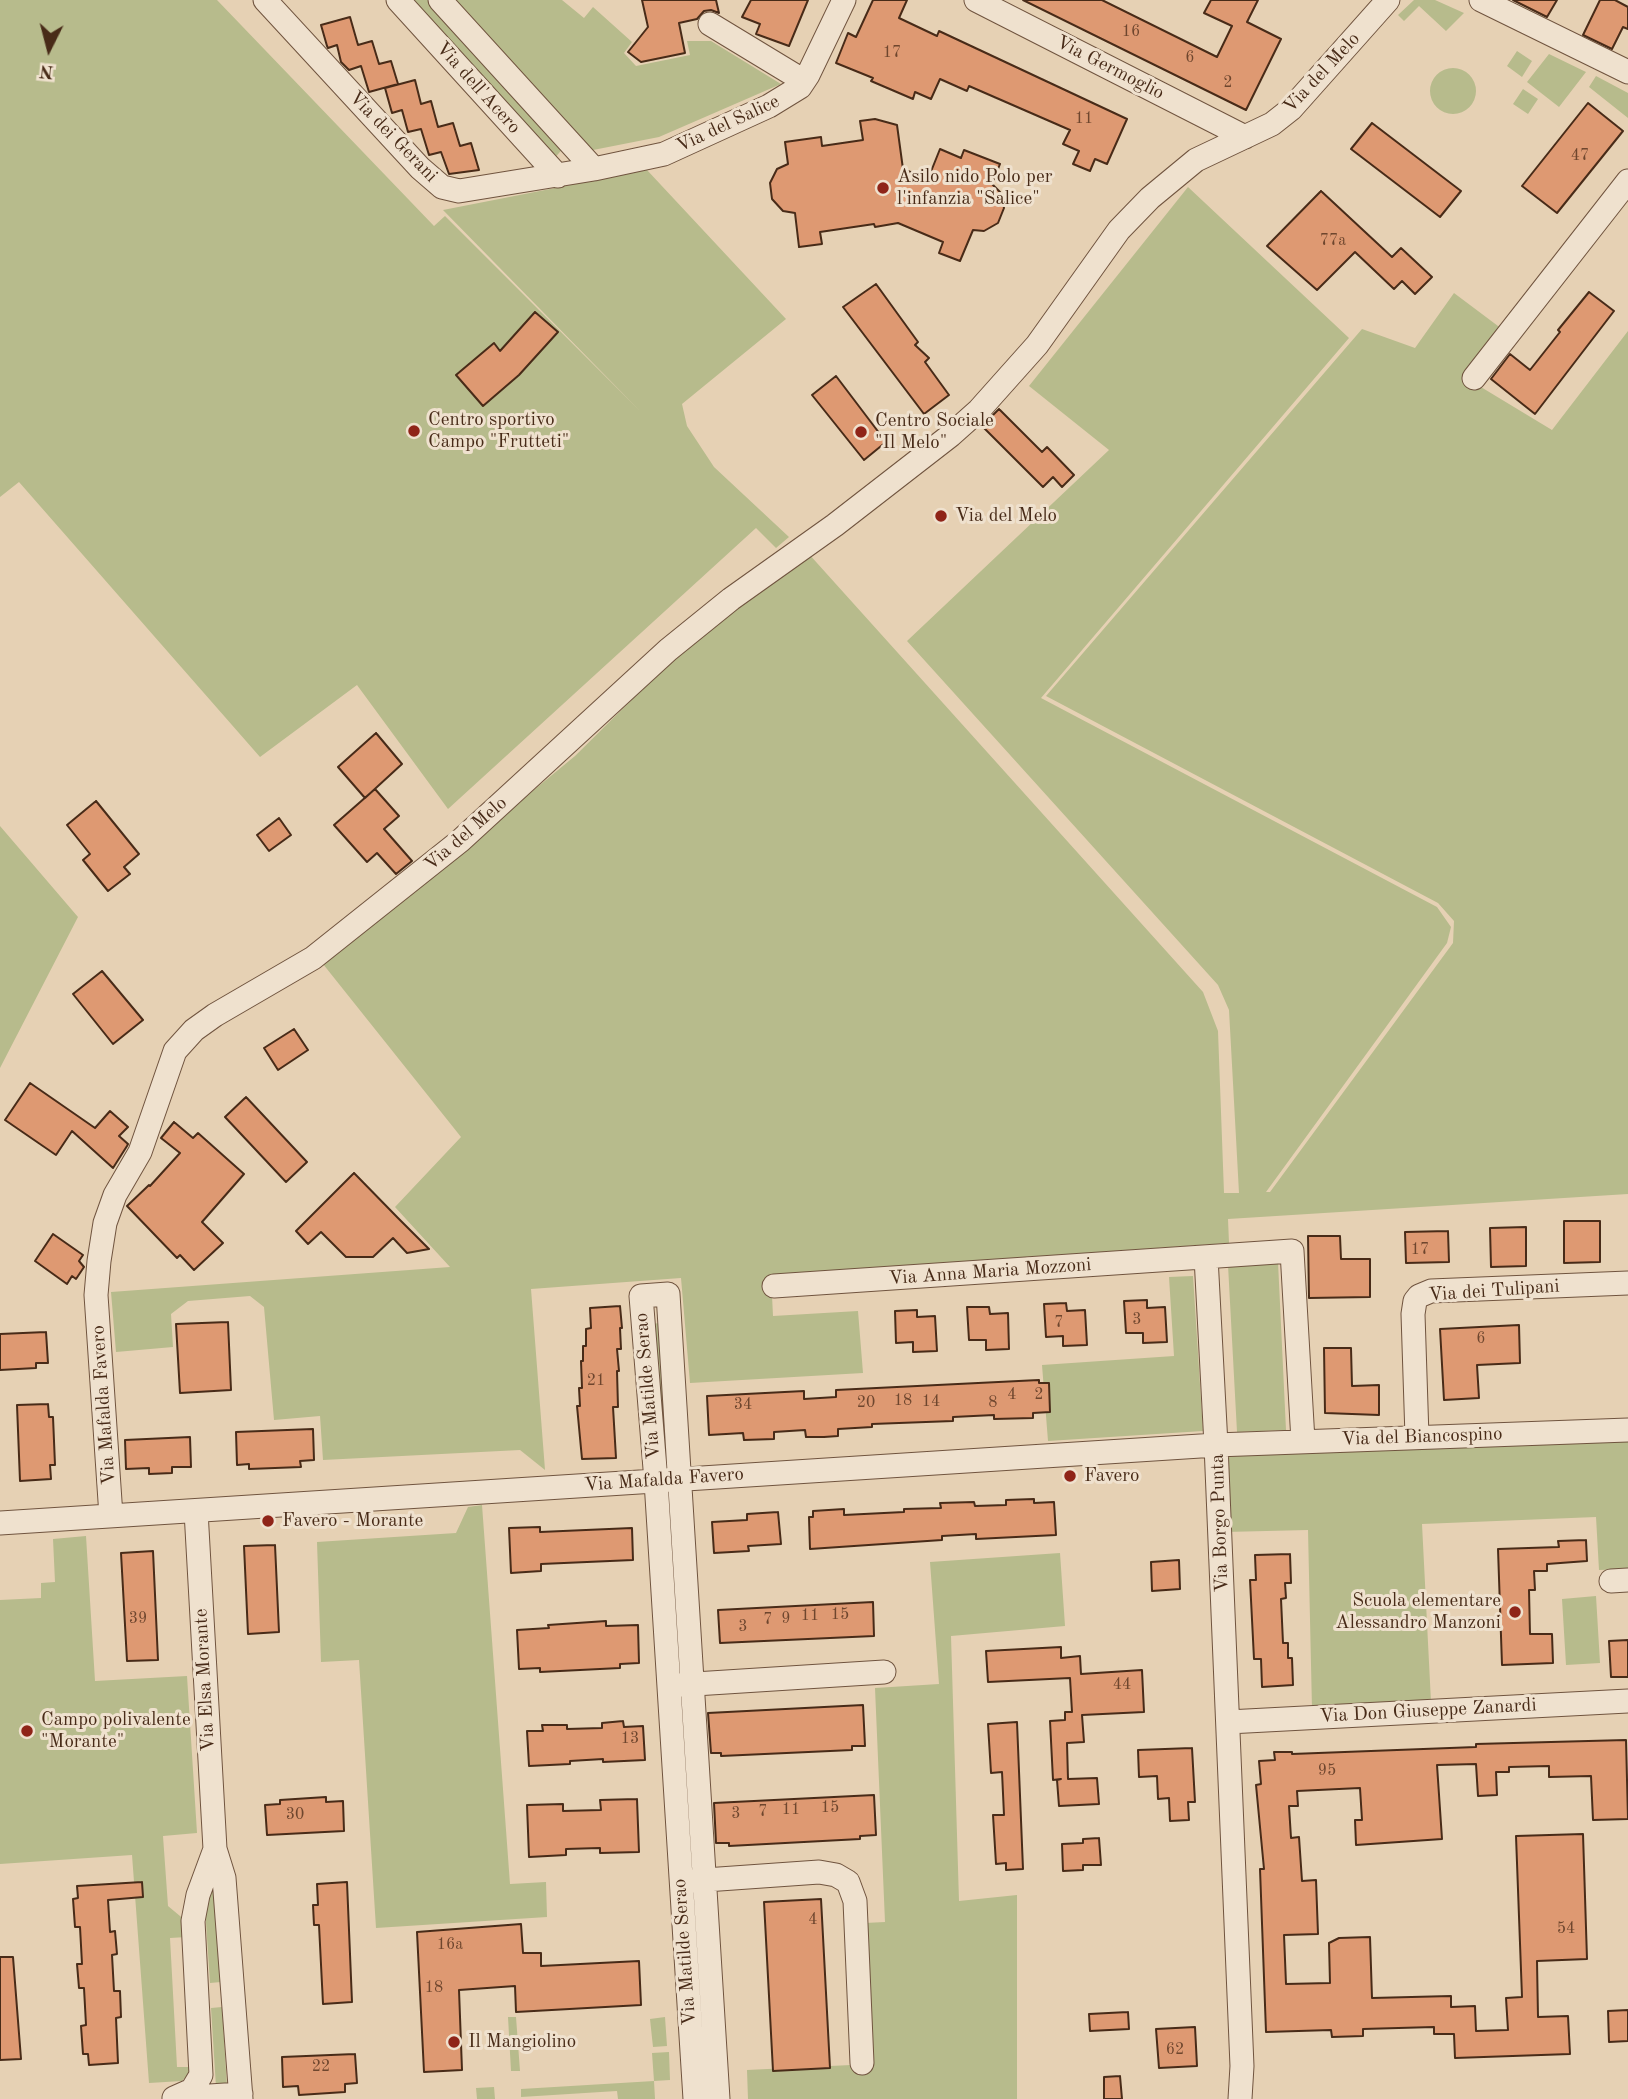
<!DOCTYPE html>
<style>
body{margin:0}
#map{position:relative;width:1628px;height:2099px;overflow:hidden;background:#e6d1b4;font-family:"Old Standard TT",serif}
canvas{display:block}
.north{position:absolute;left:14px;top:14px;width:70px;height:70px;-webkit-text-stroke:5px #efe1ce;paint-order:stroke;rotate:186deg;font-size:19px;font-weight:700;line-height:28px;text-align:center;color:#482b18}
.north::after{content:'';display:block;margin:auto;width:24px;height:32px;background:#482b18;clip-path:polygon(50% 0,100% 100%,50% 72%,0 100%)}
</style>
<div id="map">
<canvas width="1628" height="2099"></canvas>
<div class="north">N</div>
</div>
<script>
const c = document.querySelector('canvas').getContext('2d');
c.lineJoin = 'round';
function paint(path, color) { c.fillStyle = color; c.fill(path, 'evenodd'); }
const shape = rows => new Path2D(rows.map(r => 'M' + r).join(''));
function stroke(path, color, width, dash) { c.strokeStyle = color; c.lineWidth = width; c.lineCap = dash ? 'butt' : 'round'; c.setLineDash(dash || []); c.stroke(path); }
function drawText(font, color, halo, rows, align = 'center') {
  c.font = font + ' "Old Standard TT",serif'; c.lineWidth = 6; c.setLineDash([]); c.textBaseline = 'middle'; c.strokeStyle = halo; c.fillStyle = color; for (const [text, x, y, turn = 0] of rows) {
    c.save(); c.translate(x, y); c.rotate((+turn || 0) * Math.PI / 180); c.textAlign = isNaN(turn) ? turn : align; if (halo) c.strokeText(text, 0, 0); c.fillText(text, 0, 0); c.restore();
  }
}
paint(shape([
 [0,0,217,0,434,226,445,216,640,411,443,210,647,170,786,319,682,404,687,426,714,467,789,537,776,548,756,528,448,809,357,685,260,757,19,482,0,497],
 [409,0,430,0,564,147,554,159],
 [450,0,562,0,584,18,593,7,632,42,624,53,636,66,690,55,687,41,711,41,781,84,659,137,588,151],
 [1414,0,1435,0,1464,13,1446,31,1419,6,1404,21,1398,15],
 [1517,51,1532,61,1522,77,1507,66],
 [1549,54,1586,72,1559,107,1527,82],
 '1430 91a23 23 0 1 1 46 0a23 23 0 1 1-46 0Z',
 [1596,76,1628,93,1628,118,1589,87],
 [1523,89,1538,99,1528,114,1513,104],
 [1188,187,1349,338,1041,698,1437,907,1451,927,1447,943,1266,1192,1270,1192,1453,943,1454,921,1438,903,1046,696,1362,329,1415,348,1454,293,1502,329,1466,378,1552,430,1628,331,1628,1194,1228,1219,1229,1243,771,1275,773,1316,858,1311,863,1373,690,1383,681,1278,531,1289,545,1470,520,1450,323,1460,320,1416,274,1420,264,1307,250,1296,188,1301,171,1314,173,1347,116,1352,111,1292,450,1267,395,1207,461,1137,323,964,575,756,680,652,808,553,1203,992,1218,1031,1224,1193,1239,1193,1229,1010,1218,985,907,641,1109,450,1029,386],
 [0,826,78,917,0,1068],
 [1278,1262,1286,1430,1237,1432,1228,1265],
 [1193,1276,1203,1431,1048,1441,1042,1365,1174,1356,1169,1277],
 [662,1323,671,1444,659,1446,649,1324],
 [1628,1439,1628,1569,1599,1570,1596,1517,1422,1524,1431,1702,1312,1709,1308,1530,1225,1532,1223,1454],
 [482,1505,510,1884,546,1882,547,1917,376,1928,359,1660,321,1662,317,1542,456,1533,468,1507],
 [86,1536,95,1681,187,1676,197,1833,163,1836,168,1906,186,1921,187,1937,170,1938,177,2067,195,2067,182,2081,149,2083,132,1855,0,1864,0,1600,41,1598,41,1583,55,1582,53,1539],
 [1060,1553,1065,1626,951,1636,959,1901,1017,1895,1017,2099,748,2099,747,2070,872,2064,865,1923,885,1922,875,1688,939,1684,930,1562],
 [1596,1596,1600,1663,1566,1665,1562,1599],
 [215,1891,221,1982,210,1983,204,1892],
 [222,2007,227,2086,216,2087,211,2008],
 [508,2017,516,2017,520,2071,511,2071],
 [665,2017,667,2046,653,2047,650,2019],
 [669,2052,670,2080,654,2081,655,2099,618,2099,617,2091,521,2097,521,2089,654,2081,652,2053],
 [494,2087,495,2099,477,2099,476,2088]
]), '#b7bb8c');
const building = shape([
 [642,0,716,0,719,13,711,10,704,11,697,19,679,23,685,53,641,62,628,52,648,27,642,0],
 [751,0,808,0,789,46,756,34,760,24,742,17,751,0],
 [873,0,907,0,899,18,937,36,939,31,1127,119,1107,164,1095,159,1090,171,1073,164,1079,151,1063,144,1070,130,969,86,967,91,940,79,931,99,915,92,913,99,871,81,873,78,836,63,848,33,856,37,873,0],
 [1023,0,1102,0,1217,57,1232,26,1204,13,1211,0,1258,0,1247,22,1281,39,1246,110,1023,0],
 [1513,0,1557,0,1547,17,1513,0],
 [1600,0,1615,0,1628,7,1628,29,1623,27,1612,49,1583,35,1600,0],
 [350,17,358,45,372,41,379,64,391,61,398,84,369,92,361,66,349,70,341,62,337,45,328,48,327,46,321,25,350,17],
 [415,80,421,104,431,101,438,127,453,123,460,146,471,143,479,170,449,174,441,152,429,155,421,129,408,132,402,110,392,113,385,88,415,80],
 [1588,103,1623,131,1557,213,1522,186,1588,103],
 [875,119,897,125,903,169,928,179,940,149,961,158,964,150,1000,164,992,184,1000,192,1004,208,998,223,984,231,973,230,960,261,939,253,943,242,898,223,875,227,874,224,820,232,822,244,799,247,795,213,783,211,772,199,770,183,777,169,788,164,785,142,821,137,822,146,863,140,860,121,875,119],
 [1372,123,1461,191,1440,217,1351,149,1372,123],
 [1321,191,1392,257,1401,248,1432,277,1415,294,1402,281,1394,289,1355,252,1317,290,1267,246,1321,191],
 [876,284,918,342,915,345,929,358,925,362,949,395,924,414,843,307,876,284],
 [1589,292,1614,311,1535,414,1491,379,1510,354,1530,370,1560,332,1558,330,1589,292],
 [535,312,558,332,519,375,483,406,456,375,494,343,500,351,535,312],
 [836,376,886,442,864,460,812,395,836,376],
 [999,409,1042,452,1047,447,1074,475,1062,487,1053,477,1043,487,982,426,999,409],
 [376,733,402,764,365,798,338,767,376,733],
 [375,789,399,816,384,829,412,861,396,874,377,853,367,862,334,825,375,789],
 [96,801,139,854,124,867,130,874,108,891,83,860,90,854,67,825,96,801],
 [279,818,291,835,269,851,257,835,279,818],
 [102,971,143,1020,113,1044,73,994,102,971],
 [294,1029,308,1050,278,1070,264,1048,294,1029],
 [30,1083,95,1128,110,1111,128,1127,119,1136,128,1144,127,1146,113,1168,72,1131,56,1155,5,1120,30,1083],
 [246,1097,307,1162,286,1182,225,1117,246,1097],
 [174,1122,193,1138,198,1133,244,1174,202,1222,223,1243,194,1270,180,1255,177,1258,127,1206,149,1185,150,1186,180,1153,161,1138,174,1122],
 [354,1173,397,1217,429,1249,407,1253,393,1238,373,1257,346,1257,321,1232,308,1244,296,1231,354,1173],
 [1564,1221,1600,1221,1600,1262,1564,1263,1564,1221],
 [1526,1227,1526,1266,1491,1267,1490,1228,1526,1227],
 [1448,1231,1449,1262,1406,1263,1405,1232,1448,1231],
 [53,1234,83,1255,79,1261,84,1267,76,1279,72,1276,67,1284,35,1261,53,1234],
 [1308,1236,1340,1236,1341,1259,1370,1259,1370,1297,1309,1298,1308,1236],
 [1147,1300,1147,1308,1165,1307,1167,1342,1143,1343,1143,1333,1126,1333,1124,1301,1147,1300],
 [1066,1303,1067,1311,1085,1310,1087,1345,1063,1346,1063,1336,1046,1337,1044,1304,1066,1303],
 [620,1306,622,1328,620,1328,621,1349,617,1349,619,1371,617,1371,618,1407,613,1407,616,1458,582,1459,577,1406,580,1406,579,1388,582,1388,581,1361,583,1361,583,1346,586,1346,586,1329,591,1328,590,1308,620,1306],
 [967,1307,989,1307,990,1314,1008,1313,1009,1349,986,1350,986,1340,969,1340,967,1307],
 [917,1310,917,1317,935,1316,937,1351,913,1352,913,1342,896,1343,895,1311,917,1310],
 [228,1322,231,1390,180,1393,176,1324,228,1322],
 [1519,1325,1520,1363,1477,1365,1479,1398,1444,1400,1440,1329,1519,1325],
 [46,1332,48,1363,36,1363,36,1368,0,1370,0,1334,46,1332],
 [1324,1348,1351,1348,1352,1386,1379,1385,1379,1415,1325,1413,1324,1348],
 [1039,1380,1039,1383,1049,1383,1050,1412,1033,1413,1033,1418,994,1419,994,1415,953,1417,953,1421,872,1424,872,1427,838,1429,838,1436,824,1437,806,1437,805,1430,774,1432,774,1439,744,1440,743,1433,709,1435,707,1396,804,1391,804,1399,836,1397,836,1390,1039,1380],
 [48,1404,49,1417,53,1417,55,1465,50,1465,51,1479,20,1481,17,1405,48,1404],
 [313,1429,314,1460,300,1461,301,1467,249,1469,249,1464,237,1465,236,1432,313,1429],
 [190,1437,191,1467,172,1467,172,1473,149,1474,149,1468,126,1469,125,1440,190,1437],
 [1034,1499,1034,1503,1054,1502,1056,1535,976,1539,976,1534,942,1536,942,1540,810,1549,809,1517,813,1517,813,1511,844,1509,844,1515,904,1512,904,1509,941,1508,940,1503,974,1502,975,1506,1006,1505,1006,1500,1034,1499],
 [778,1512,781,1544,748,1546,749,1551,714,1553,712,1522,747,1520,747,1514,778,1512],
 [540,1527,540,1532,632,1528,633,1560,541,1564,541,1571,511,1573,509,1528,540,1527],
 [1586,1540,1587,1561,1547,1564,1547,1571,1534,1571,1535,1590,1529,1590,1530,1634,1552,1634,1553,1663,1502,1665,1498,1549,1559,1547,1558,1541,1586,1540],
 [275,1545,279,1632,248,1634,244,1546,275,1545],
 [153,1551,158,1660,127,1661,121,1553,153,1551],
 [1290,1554,1291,1583,1285,1583,1286,1598,1281,1599,1283,1643,1288,1643,1288,1658,1292,1658,1293,1685,1262,1687,1261,1659,1254,1659,1250,1580,1256,1580,1255,1555,1290,1554],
 [1179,1560,1180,1589,1152,1591,1151,1562,1179,1560],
 [873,1602,874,1636,720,1643,718,1610,873,1602],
 [606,1621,606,1626,638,1625,639,1663,620,1664,620,1668,540,1672,540,1668,519,1669,517,1630,549,1628,548,1625,606,1621],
 [1628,1640,1628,1677,1611,1677,1609,1641,1628,1640],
 [1061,1647,1061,1658,1080,1656,1081,1674,1142,1670,1144,1712,1082,1715,1084,1742,1067,1743,1068,1779,1097,1778,1099,1804,1059,1806,1057,1780,1061,1779,1053,1780,1050,1721,1065,1720,1065,1712,1072,1712,1070,1678,988,1682,986,1651,1061,1647],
 [863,1705,865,1746,852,1746,852,1750,721,1756,721,1753,711,1753,708,1713,863,1705],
 [623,1721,624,1727,643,1726,645,1760,603,1762,603,1759,570,1761,570,1764,529,1766,527,1731,543,1731,542,1725,567,1725,567,1729,602,1728,602,1723,623,1721],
 [1017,1722,1023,1869,1006,1870,1006,1863,996,1864,993,1815,1004,1815,1002,1772,991,1773,988,1724,1017,1722],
 [1626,1740,1628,1819,1593,1820,1591,1776,1549,1777,1549,1766,1509,1767,1509,1772,1496,1772,1497,1795,1478,1796,1476,1764,1437,1765,1442,1839,1356,1845,1355,1820,1362,1820,1360,1788,1297,1791,1298,1806,1289,1806,1291,1838,1299,1837,1302,1881,1316,1880,1318,1934,1284,1935,1286,1984,1330,1983,1329,1943,1339,1938,1370,1937,1372,1998,1451,1996,1451,2007,1475,2006,1476,2031,1508,2030,1506,1998,1522,1997,1516,1836,1583,1834,1587,1959,1537,1961,1538,2017,1568,2016,1570,2054,1455,2058,1454,2034,1434,2034,1434,2027,1363,2029,1363,2036,1332,2037,1331,2030,1266,2032,1260,1869,1264,1869,1256,1785,1261,1784,1259,1761,1275,1760,1274,1752,1292,1752,1292,1754,1476,1747,1476,1744,1626,1740],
 [1192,1748,1195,1802,1188,1802,1189,1820,1170,1821,1169,1798,1158,1799,1157,1776,1139,1777,1138,1750,1192,1748],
 [874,1795,876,1835,860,1836,860,1839,729,1846,729,1843,716,1843,714,1803,874,1795],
 [326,1797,326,1802,343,1801,344,1831,267,1835,265,1805,280,1804,280,1800,326,1797],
 [637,1799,639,1852,600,1853,600,1848,566,1849,566,1855,529,1857,527,1805,563,1804,563,1811,601,1810,600,1800,637,1799],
 [1099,1838,1101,1865,1083,1865,1083,1870,1063,1871,1062,1844,1083,1843,1083,1839,1099,1838],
 [142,1882,143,1897,108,1900,110,1932,115,1931,117,1954,112,1955,114,1991,120,1991,121,2017,116,2018,118,2063,89,2065,88,2054,83,2054,81,2026,86,2025,84,1988,79,1988,77,1964,82,1964,80,1927,75,1927,73,1899,78,1898,77,1886,142,1882],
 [347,1882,352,2002,323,2004,319,1925,314,1925,313,1905,318,1905,317,1884,347,1882],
 [821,1899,830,2068,773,2071,764,1902,821,1899],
 [521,1924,523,1953,541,1953,541,1966,639,1961,641,2005,516,2012,515,1986,459,1990,462,2070,424,2072,417,1932,521,1924],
 [0,1957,13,1957,21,2059,0,2060,0,1957],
 [1628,2010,1628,2041,1609,2042,1608,2011,1628,2010],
 [1128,2012,1129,2029,1090,2031,1089,2014,1128,2012],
 [1195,2027,1197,2066,1159,2068,1156,2029,1195,2027],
 [355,2054,357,2083,345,2084,345,2092,299,2095,298,2086,283,2087,282,2057,355,2054],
 [1120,2076,1122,2099,1104,2099,1104,2077,1120,2076]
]);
paint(building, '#de9972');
stroke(building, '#482b18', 2);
const minor = shape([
 [265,0,420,168,442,187,459,191,594,169,664,154,769,106,800,87,808,75,844,0],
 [398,0,558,176],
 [440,0,594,169],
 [976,0,1245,137],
 [1481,0,1628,72],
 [710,24,804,81],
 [1474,378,1628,181],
 [1206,1257,1216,1445,1242,2066,1240,2099],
 [774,1286,1292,1251,1303,1441],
 [1417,1437,1413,1314,1415,1301,1419,1296,1431,1291,1628,1283],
 [196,1511,215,1849,224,1878,241,2099],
 [111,1516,96,1295,99,1261,105,1223,115,1195,140,1152,175,1051,194,1030,215,1015,313,958,460,841,668,650,731,599,835,525,951,435,979,410,1037,345,1119,230,1150,198,1196,160,1272,124,1291,109,1388,0],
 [0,1523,1216,1445,1628,1430],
 [1611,1581,1628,1580],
 [679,1685,884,1672],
 [1228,1722,1628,1701],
 [691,1881,819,1872,836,1875,848,1882,855,1901,862,2063],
 [174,2098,192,2090,201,2075,193,1921,198,1895,215,1849],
 [178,2098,241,2094],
 [695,2099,656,1481,641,1296,668,1294,718,2099]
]);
stroke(minor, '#70543f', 25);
stroke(minor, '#efe1ce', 23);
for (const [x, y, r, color] of [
 [883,188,7,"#8f2418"],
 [414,431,7,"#8f2418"],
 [861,432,7,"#8f2418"],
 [941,516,7,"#8f2418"],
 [1070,1476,7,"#8f2418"],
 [268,1521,7,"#8f2418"],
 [1515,1612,7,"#8f2418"],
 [27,1731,7,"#8f2418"],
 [454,2042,7,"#8f2418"]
]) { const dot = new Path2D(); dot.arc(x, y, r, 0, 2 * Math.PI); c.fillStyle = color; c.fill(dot); stroke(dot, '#efe1ce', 2.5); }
drawText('16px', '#6e462e', null, [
 ["16",1131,32],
 ["17",892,53],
 ["6",1190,58],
 ["2",1228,83],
 ["11",1084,119],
 ["47",1580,156],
 ["77a",1333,241],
 ["17",1420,1250],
 ["3",1137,1320],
 ["7",1059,1323],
 ["6",1481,1339],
 ["21",596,1381],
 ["4",1012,1395],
 ["2",1039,1395],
 ["18",903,1401],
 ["14",931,1402],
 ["20",866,1403],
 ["8",993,1403],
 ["34",743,1405],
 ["15",840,1615],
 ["11",810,1616],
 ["39",138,1619],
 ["9",786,1619],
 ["7",768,1620],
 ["3",743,1627],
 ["44",1122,1685],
 ["13",630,1739],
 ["95",1327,1771],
 ["15",830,1808],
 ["11",791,1810],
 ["7",763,1812],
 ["3",736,1814],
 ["30",295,1815],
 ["4",813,1920],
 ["54",1566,1929],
 ["16a",450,1945],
 ["18",434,1988],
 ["62",1175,2050],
 ["22",321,2067]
]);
drawText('19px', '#482b18', '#efe1ce', [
 ["Via Germoglio",1110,68,27],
 ["Via del Melo",1322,73,-47],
 ["Via dell'Acero",478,88,48],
 ["Via del Salice",728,124,-25],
 ["Via dei Gerani",393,137,46],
 ["Via del Melo",466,834,-41],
 ["Via Anna Maria Mozzoni",990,1272,-4],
 ["Via dei Tulipani",1494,1291,-4],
 ["Via Matilde Serao",648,1386,-95],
 ["Via Mafalda Favero",104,1405,-94],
 ["Via del Biancospino",1422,1437,-2],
 ["Via Mafalda Favero",664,1480,-4],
 ["Via Borgo Punta",1220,1523,-92],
 ["Via Elsa Morante",205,1680,-93],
 ["Via Don Giuseppe Zanardi",1428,1711,-3],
 ["Via Matilde Serao",685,1952,-94]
]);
drawText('19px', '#482b18', '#efe1ce', [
 ["Asilo nido Polo per",897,177],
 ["l'infanzia \"Salice\"",897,199],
 ["Centro sportivo",428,420],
 ["Campo \"Frutteti\"",428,442],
 ["Centro Sociale",875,421],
 ["\"Il Melo\"",875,443],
 ["Via del Melo",955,516],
 ["Favero",1084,1476],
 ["Favero - Morante",282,1521],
 ["Scuola elementare",1501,1601,"right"],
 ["Alessandro Manzoni",1501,1623,"right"],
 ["Campo polivalente",41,1720],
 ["\"Morante\"",41,1742],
 ["Il Mangiolino",468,2042]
], 'left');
</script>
